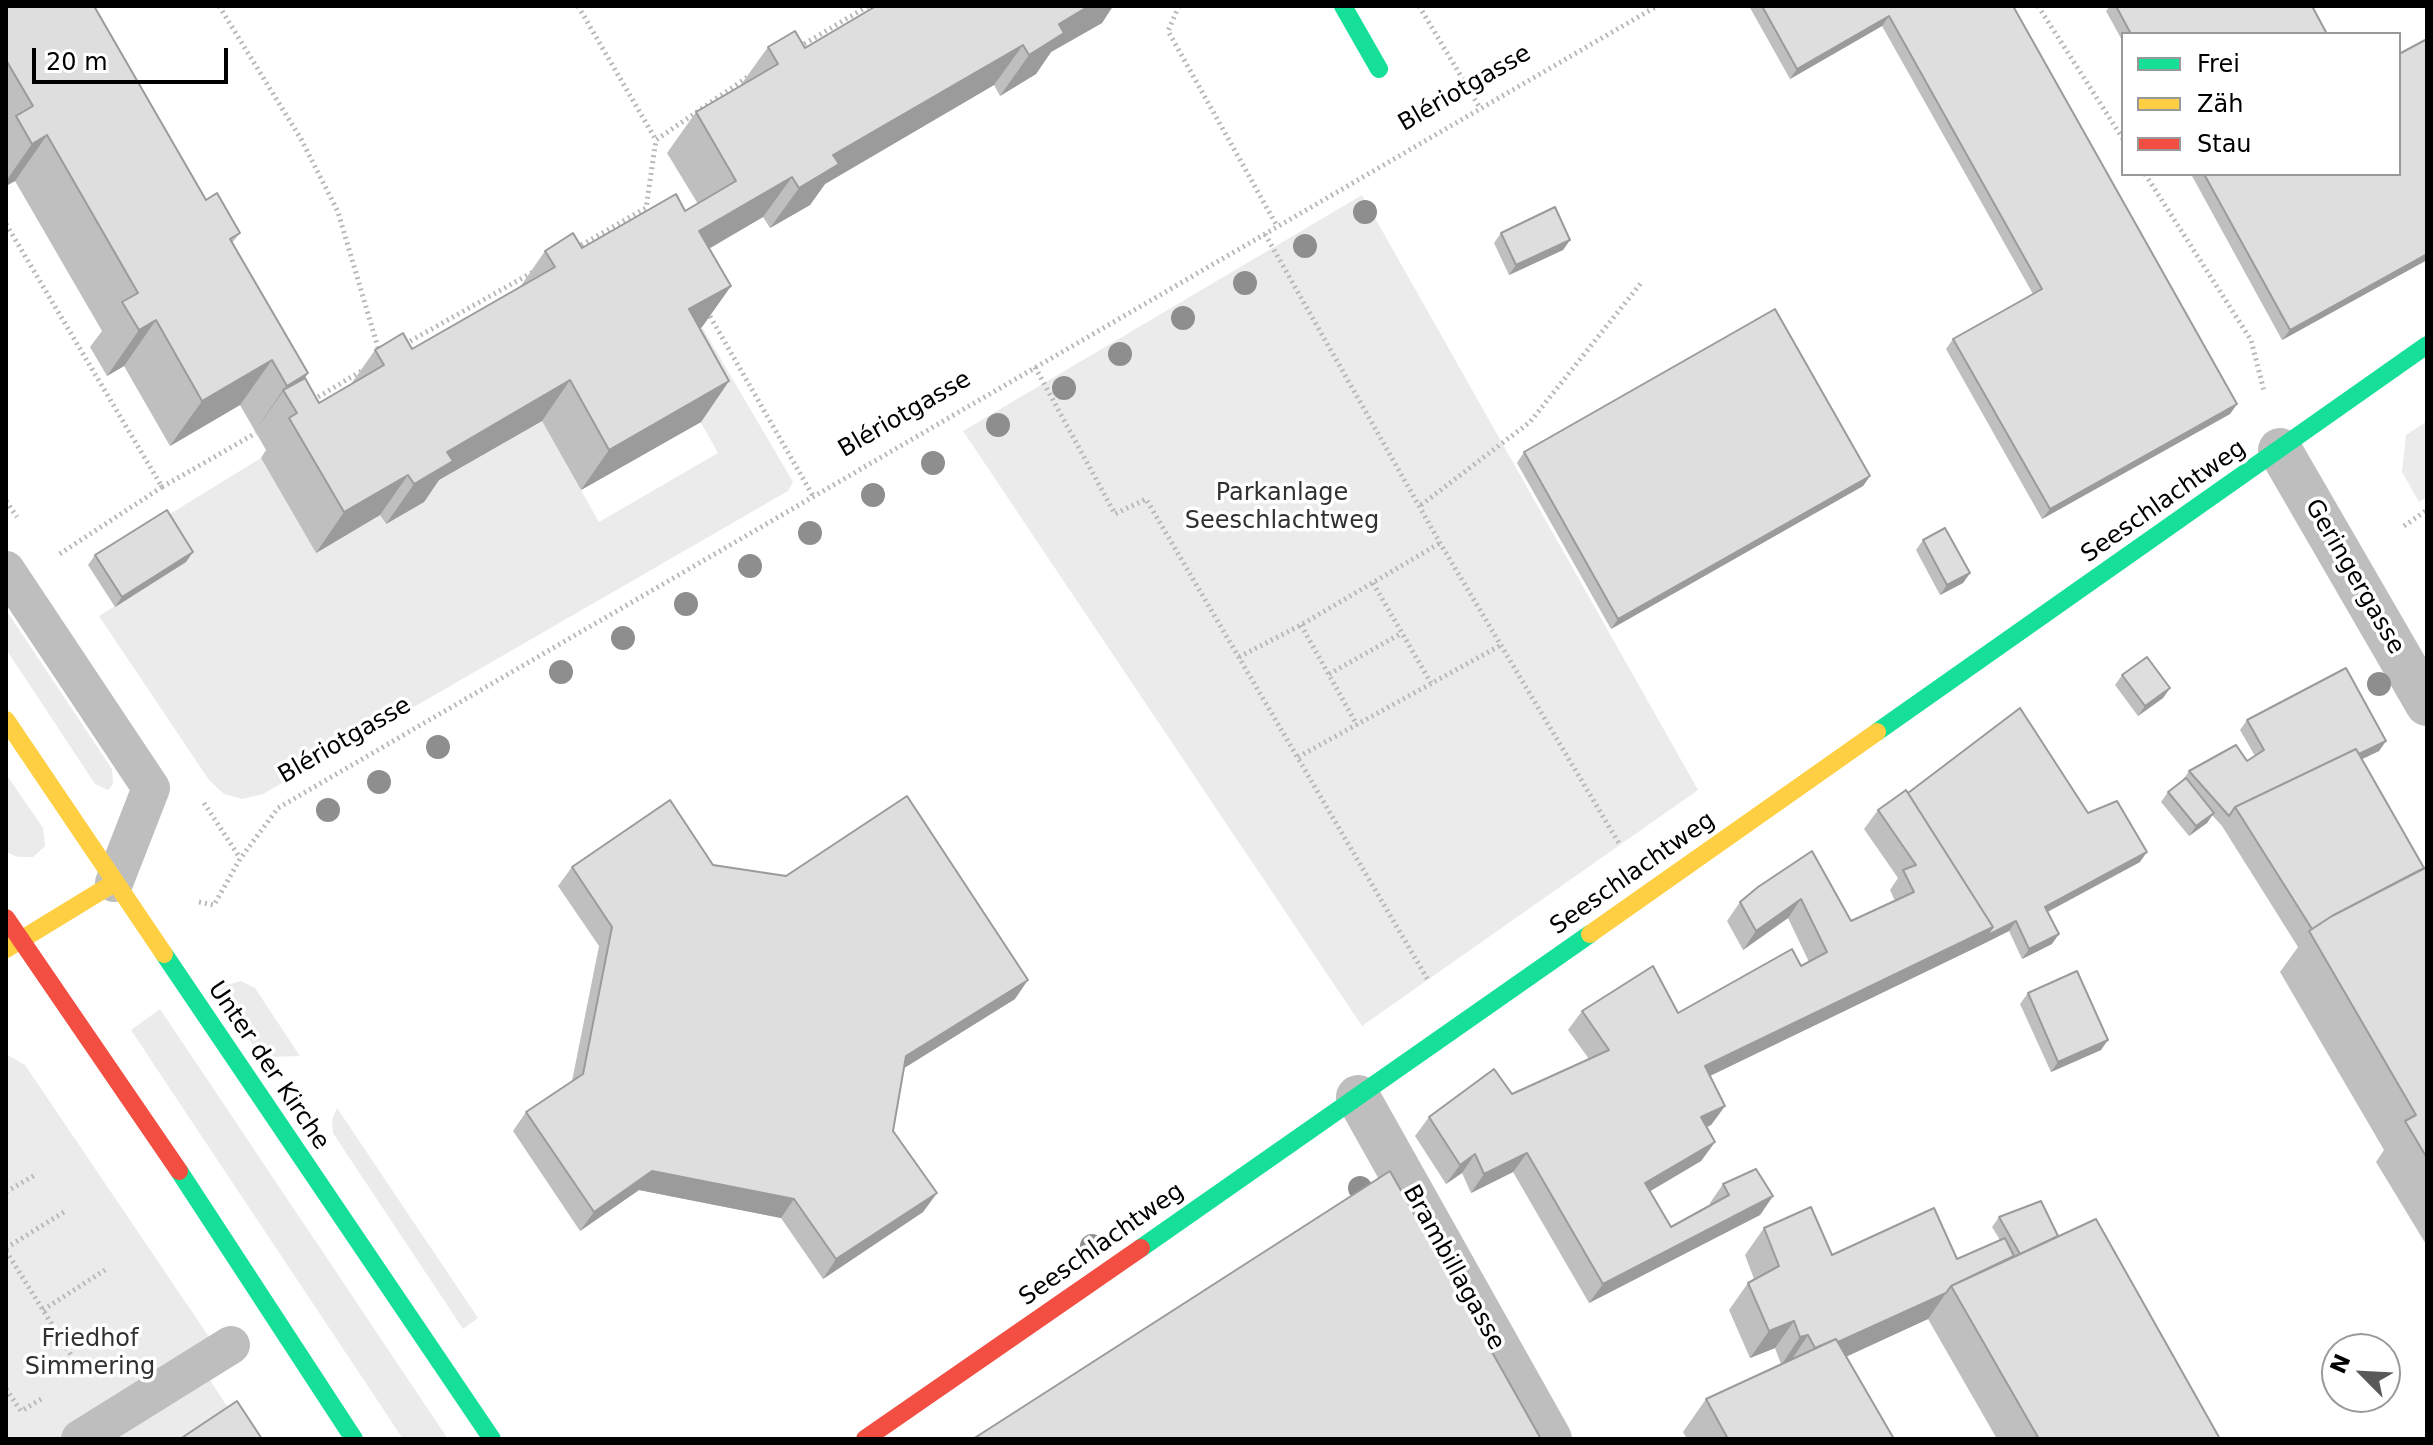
<!DOCTYPE html>
<meta charset="utf-8">
<style>
body{margin:0}
#map{position:relative;width:2433px;height:1445px;overflow:hidden;background:#fff;font-family:"DejaVu Sans",sans-serif}
canvas{display:block}
.frame{position:absolute;inset:0;border:8px solid #000;pointer-events:none}
.legend{position:absolute;left:2121px;top:32px;width:280px;height:144px;box-sizing:border-box;background:#fff;border:2px solid #999;margin:0;padding:10px 14px;list-style:none;font-size:24px;color:#000}
.legend li{display:flex;align-items:center;gap:16px;height:40px}
.legend b{width:40px;border:2px solid #999}
.north{position:absolute;left:2321px;top:1333px;width:80px;height:80px;box-sizing:border-box;background:#fff;border:2px solid #999;border-radius:50%;rotate:294deg;font-size:22px;font-weight:700;line-height:32px;text-align:center;color:#000}
.north::after{content:'';display:block;margin:auto;width:28px;height:36px;background:#595959;clip-path:polygon(50% 0,100% 100%,50% 72%,0 100%)}
.scale{position:absolute;left:32px;top:48px;width:196px;height:36px;box-sizing:border-box;border:4px solid #000;border-top:0;padding-left:10px;font-size:24px;line-height:28px;white-space:nowrap;color:#000;-webkit-text-stroke:6px #fff;paint-order:stroke}
</style>
<div id="map">
<canvas width="2433" height="1445"></canvas>
<div class="frame"></div>
<ul class="legend">
<li><b style="height:10px;background:#16e098"></b>Frei</li>
<li><b style="height:10px;background:#ffcf43"></b>Zäh</li>
<li><b style="height:10px;background:#f24e42"></b>Stau</li>
</ul>
<div class="north">N</div>
<div class="scale">20 m</div>
</div>
<script>
const c = document.querySelector('canvas').getContext('2d');
c.lineJoin = 'round';
function paint(path, color) { c.fillStyle = color; c.fill(path, 'evenodd'); }
const shape = rows => new Path2D(rows.map(r => 'M' + r).join(''));
function stroke(path, color, width, dash) { c.strokeStyle = color; c.lineWidth = width; c.lineCap = dash ? 'butt' : 'round'; c.setLineDash(dash || []); c.stroke(path); }
function drawText(font, color, halo, rows, align = 'center') {
  c.font = font + ' "DejaVu Sans",sans-serif'; c.lineWidth = 7; c.setLineDash([]); c.textBaseline = 'middle'; c.strokeStyle = halo; c.fillStyle = color; for (const [text, x, y, turn = 0] of rows) {
    c.save(); c.translate(x, y); c.rotate((+turn || 0) * Math.PI / 180); c.textAlign = isNaN(turn) ? turn : align; if (halo) c.strokeText(text, 0, 0); c.fillText(text, 0, 0); c.restore();
  }
}
paint(shape([
 [1362,195,1698,790,1362,1026,963,431],
 [702,327,793,482,788,491,263,794,242,799,224,794,209,780,99,616,186,562,160,520,261,458,316,552,380,515,385,524,419,492,542,421,599,522,718,453,660,350],
 [2427,421,2427,497,2419,502,2402,472,2406,435],
 [6,610,112,769,113,784,108,790,95,784,6,649],
 [6,774,43,828,45,846,33,857,18,857,6,852],
 [241,981,255,988,300,1056,267,1057,256,1050,216,988],
 [160,1009,448,1439,403,1439,131,1030],
 [6,1054,25,1065,209,1337,190,1349,248,1439,6,1439],
 [337,1108,478,1318,463,1329,333,1133,332,1120]
]), '#ebebeb');
stroke(shape([
 [219,6,301,139,338,212,379,351],
 [578,6,656,140],
 [1179,6,1168,31,1277,226],
 [1419,6,1480,108],
 [2038,6,2123,139],
 [799,47,868,6],
 [2145,174,2251,340,2264,391],
 [6,224,162,487,58,555],
 [1265,234,1440,543,1620,845],
 [576,248,646,208,656,140,749,76],
 [707,311,813,496],
 [405,344,533,272],
 [1035,367,1115,514,1146,499,1428,980],
 [313,400,363,370],
 [162,487,256,433],
 [6,501,17,517],
 [1421,505,1530,422,1641,283],
 [2404,526,2427,510],
 [1373,583,1431,683],
 [1301,625,1357,725],
 [1239,657,1301,625,1440,543],
 [1329,674,1402,633],
 [1298,757,1501,645],
 [204,803,240,858],
 [199,902,214,905,240,859,278,808,1657,6],
 [6,1192,35,1175],
 [6,1248,64,1212],
 [6,1251,83,1374],
 [43,1310,105,1270],
 [6,1389,21,1411,43,1398]
]), '#b9b9b9', 5, [2, 4]);
stroke(shape([
 [6,570,151,788,114,883],
 [80,1439,231,1345]
]), '#bebebe', 38);
stroke(shape([
 [2280,450,2427,704],
 [1358,1097,1550,1439]
]), '#bebebe', 44);
stroke(shape([
 [1343,6,1379,69],
 [1877,732,2427,345],
 [164,954,492,1439],
 [179,1171,354,1439],
 [1141,1248,1590,934]
]), '#16e098', 18);
stroke(shape([
 [6,720,164,954],
 [1590,934,1877,732],
 [6,949,114,883]
]), '#ffcf43', 18);
stroke(shape([
 [6,918,179,1171],
 [865,1439,1141,1248]
]), '#f24e42', 18);
c.fillStyle = '#8e8e8e';
for (const [x, y] of [
 [1365,212],
 [1305,246],
 [1245,283],
 [1183,318],
 [1120,354],
 [1064,388],
 [998,425],
 [933,463],
 [873,495],
 [810,533],
 [750,566],
 [686,604],
 [623,638],
 [561,672],
 [2379,684],
 [438,747],
 [379,782],
 [328,810],
 [1360,1188],
 [1092,1246]
]) { c.beginPath(); c.arc(x, y, 12, 0, 2 * Math.PI); c.fill(); }
paint(shape([
 [6,6,240,233,232,243,308,373,305,378,319,403,351,384,375,350,412,349,520,287,545,251,582,248,685,211,698,204,667,153,696,112,740,86,768,47,805,48,876,6,1113,6,1102,23,1051,52,1036,74,1000,96,994,85,825,184,810,205,770,228,763,217,709,249,731,286,702,327,700,328,729,381,701,422,581,490,542,421,439,480,424,502,386,524,380,515,316,553,261,458,266,450,240,405,170,446,124,366,107,376,90,347,102,331,15,181,6,186],
 [1749,6,2013,6,2237,404,2230,414,2042,519,1946,349,1953,339,2033,294,1882,26,1790,79],
 [2110,6,2312,6,2327,34,2123,34,2123,42,2106,11],
 [2193,174,2399,174,2427,260,2282,340,2192,176],
 [1501,233,1570,240,1563,250,1509,275,1494,243],
 [1524,452,1870,476,1863,486,1611,629,1517,463],
 [1923,540,1970,573,1963,583,1940,595,1916,550],
 [95,555,186,562,115,607,88,565],
 [2122,675,2170,688,2163,698,2138,716,2115,685],
 [2247,720,2386,741,2379,751,2362,759,2424,868,2427,867,2427,1246,2376,1162,2384,1150,2280,972,2298,947,2222,826,2212,815,2207,823,2189,836,2161,802,2168,792,2182,781,2189,771,2247,761,2255,756,2240,730],
 [1908,793,2088,813,2140,862,2047,912,2052,944,2022,959,2009,931,1979,946,1710,1076,1725,1106,1711,1125,1706,1127,1715,1142,1701,1161,1650,1191,1671,1227,1710,1205,1710,1203,1723,1184,1773,1196,1760,1215,1589,1303,1513,1172,1471,1193,1462,1173,1446,1184,1415,1136,1429,1117,1512,1094,1589,1059,1568,1030,1582,1011,1678,1013,1801,966,1809,962,1788,918,1743,950,1727,921,1740,902,1812,851,1851,921,1895,901,1890,890,1898,878,1864,829,1878,810],
 [713,865,1015,999,904,1068,893,1131,937,1193,923,1212,823,1279,781,1218,639,1190,580,1231,513,1131,526,1112,572,1081,599,946,558,886,572,867],
 [2028,993,2101,1050,2051,1072,2020,1004],
 [1999,1217,2058,1236,2220,1439,1997,1439,1928,1319,1846,1357,1894,1439,1687,1439,1683,1432,1706,1399,1781,1364,1775,1348,1750,1358,1729,1310,1748,1283,1754,1279,1745,1255,1764,1228,1832,1255,1957,1259,2000,1240,1992,1227]
]), '#bfbfbf');
paint(shape([
 [1089,6,1113,6,1102,23,1051,52,1036,74,1000,96,1029,55,1059,24],
 [1889,16,1882,26,1790,79,1797,69],
 [1023,45,994,85,825,184,810,205,770,228,799,188,833,155],
 [47,135,15,181,6,186,6,181,32,144],
 [792,177,763,217,670,271,699,231],
 [1570,240,1563,250,1509,275,1516,265],
 [2427,254,2427,260,2282,340,2290,330],
 [731,286,702,327,660,350,689,309],
 [156,320,124,366,107,376,139,330],
 [272,360,240,405,170,446,202,401],
 [308,373,289,400,283,390,255,431,287,386],
 [570,380,542,421,439,480,424,502,386,524,414,484,447,452],
 [729,381,701,422,581,490,609,450],
 [2237,404,2230,414,2042,519,2050,509],
 [408,475,380,515,316,553,344,512],
 [1870,476,1863,486,1611,629,1618,619],
 [193,552,186,562,115,607,122,597],
 [1970,573,1963,583,1940,595,1947,585],
 [2170,688,2163,698,2138,716,2145,706],
 [2386,741,2379,751,2241,817,2238,812],
 [2214,813,2207,823,2189,836,2196,826],
 [2147,852,2140,862,2038,917,2045,907],
 [1801,899,1788,918,1743,950,1756,931],
 [2016,921,2009,931,1979,946,1691,1085,1705,1066,1993,927],
 [2059,934,2052,944,2022,959,2029,949],
 [1028,980,1015,999,893,1075,906,1056],
 [2108,1040,2101,1050,2051,1072,2058,1062],
 [1725,1106,1711,1125,1687,1136,1701,1117],
 [1715,1142,1701,1161,1632,1202,1645,1183],
 [1527,1153,1513,1172,1471,1193,1484,1174],
 [1475,1154,1462,1173,1446,1184,1460,1165],
 [652,1171,794,1199,781,1218,639,1190,580,1231,594,1212],
 [937,1193,923,1212,823,1279,836,1259],
 [1773,1196,1760,1215,1589,1303,1603,1284],
 [1946,1293,1928,1319,1797,1379,1816,1352],
 [1794,1321,1775,1348,1750,1358,1769,1331],
 [1808,1335,1790,1362,1782,1364,1800,1337]
]), '#9b9b9b');
const building = shape([
 [6,6,94,6,206,200,217,193,240,233,230,239,308,373,287,386,272,360,202,401,156,320,139,330,122,302,138,293,47,135,32,144,16,116,33,106,6,60,6,6],
 [876,6,1089,6,1059,24,1064,33,1029,55,1023,45,833,155,839,164,799,188,792,177,699,231,731,286,689,309,729,381,609,450,570,380,447,452,453,461,414,484,408,475,344,512,289,418,297,413,283,390,305,378,319,403,384,365,375,350,403,333,412,349,555,267,545,251,573,233,582,248,676,194,685,211,736,181,696,112,778,64,768,47,795,31,805,48,876,6],
 [1762,6,2013,6,2237,404,2050,509,1953,339,2042,289,1889,16,1797,69,1762,6],
 [2116,6,2312,6,2327,34,2131,34,2116,6],
 [2427,39,2427,254,2290,330,2204,174,2399,174,2399,54,2427,39],
 [1555,207,1570,240,1516,265,1501,233,1555,207],
 [1775,309,1870,476,1618,619,1524,452,1775,309],
 [167,510,193,552,122,597,95,555,167,510],
 [1945,528,1970,573,1947,585,1923,540,1945,528],
 [2147,657,2170,688,2145,706,2122,675,2147,657],
 [2346,668,2386,741,2359,754,2356,749,2235,807,2229,816,2189,771,2236,745,2247,761,2264,750,2247,720,2346,668],
 [2020,708,2088,813,2117,801,2147,852,2045,907,2059,934,2029,949,2016,921,1986,936,1993,927,1908,793,2020,708],
 [2356,749,2424,868,2332,916,2312,929,2235,807,2356,749],
 [2186,778,2214,813,2196,826,2168,792,2186,778],
 [1906,790,1993,927,1705,1066,1725,1106,1701,1117,1715,1142,1645,1183,1671,1227,1729,1195,1723,1184,1756,1169,1773,1196,1603,1284,1527,1153,1484,1174,1475,1154,1460,1165,1429,1117,1494,1069,1512,1094,1609,1050,1582,1011,1653,966,1678,1013,1792,949,1801,966,1827,952,1801,899,1756,931,1740,902,1758,887,1812,851,1851,921,1914,892,1903,870,1916,865,1878,810,1906,790],
 [907,796,1028,980,906,1056,893,1131,937,1193,836,1259,794,1199,652,1171,594,1212,526,1112,583,1074,612,927,572,867,670,800,713,865,786,876,907,796],
 [2427,867,2427,1158,2405,1121,2416,1115,2309,931,2332,916,2427,867],
 [2077,971,2108,1040,2058,1062,2028,993,2077,971],
 [1390,1171,1541,1439,973,1439,1390,1171],
 [2041,1201,2058,1236,2020,1254,1999,1217,2041,1201],
 [1811,1207,1832,1255,1934,1208,1957,1259,2005,1238,2014,1256,1951,1286,1946,1293,1838,1342,1836,1339,1815,1348,1808,1335,1800,1337,1794,1321,1769,1331,1748,1283,1779,1266,1764,1228,1811,1207],
 [2096,1219,2220,1439,2039,1439,1951,1286,2096,1219],
 [1836,1339,1894,1439,1728,1439,1706,1399,1836,1339],
 [237,1401,262,1439,180,1439,237,1401]
]);
paint(building, '#dedede');
stroke(building, '#9b9b9b', 2);
drawText('24px', '#000', '#fff', [
 ["Blériotgasse",1465,89,-30],
 ["Blériotgasse",905,415,-30],
 ["Seeschlachtweg",2164,502,-35],
 ["Geringergasse",2354,577,60],
 ["Blériotgasse",345,741,-30],
 ["Seeschlachtweg",1633,874,-35],
 ["Unter der Kirche",268,1066,56],
 ["Seeschlachtweg",1102,1245,-35],
 ["Brambillagasse",1453,1268,61]
]);
drawText('24px', '#313131', '#fff', [
 ["Parkanlage",1282,494],
 ["Seeschlachtweg",1282,522],
 ["Friedhof",90,1340],
 ["Simmering",90,1368]
]);
</script>
